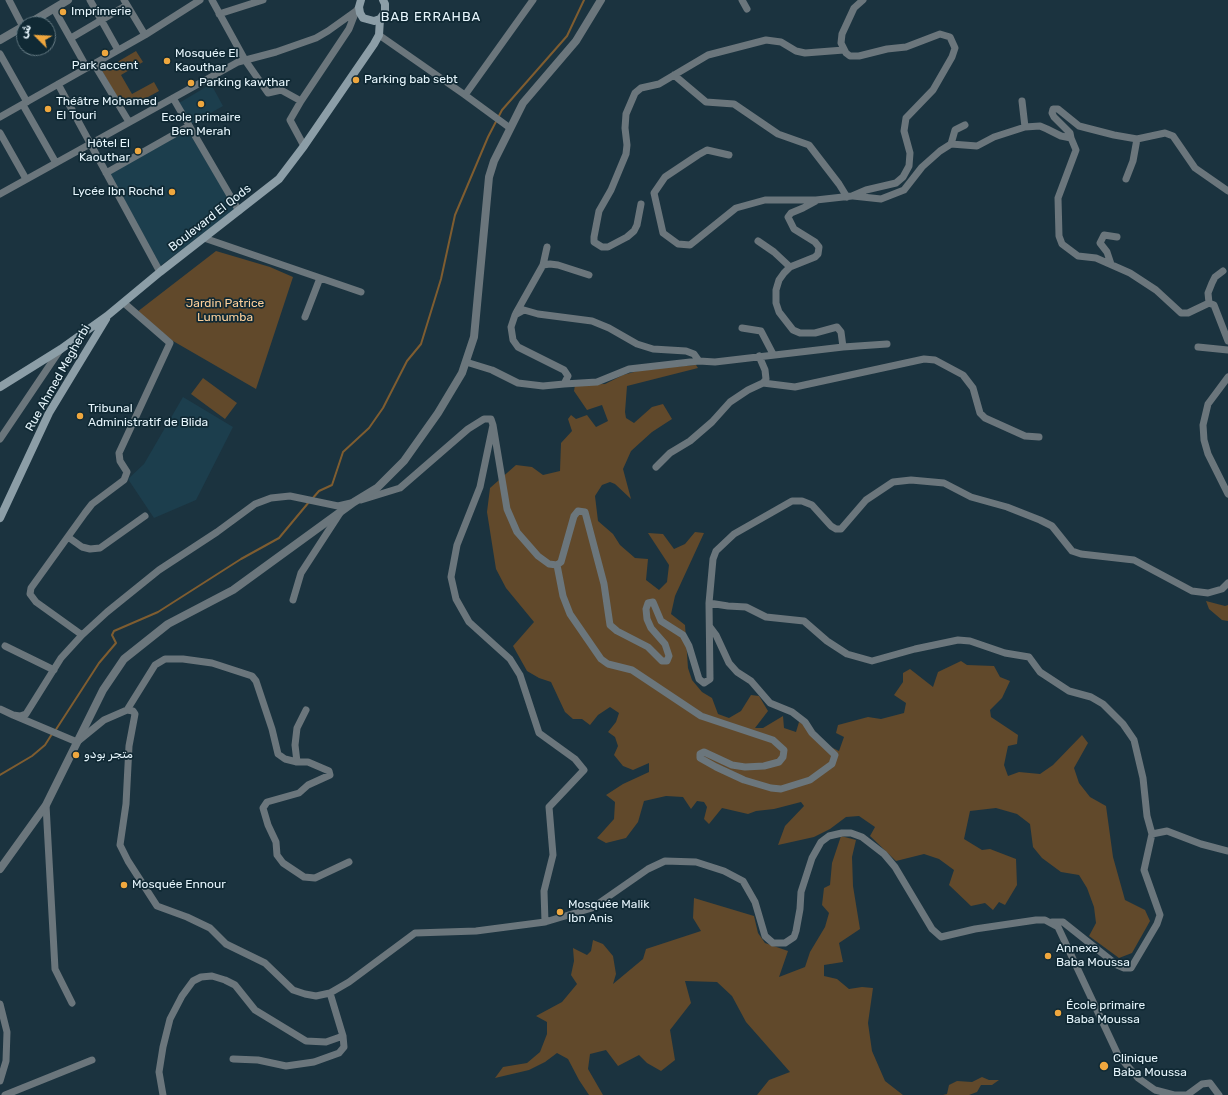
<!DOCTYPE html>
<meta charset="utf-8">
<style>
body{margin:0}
#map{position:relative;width:1228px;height:1095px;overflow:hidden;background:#1b333f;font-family:Rubik,"Noto Sans Arabic",sans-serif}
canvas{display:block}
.north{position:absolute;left:16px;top:16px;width:40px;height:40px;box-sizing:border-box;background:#102934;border:1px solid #667b84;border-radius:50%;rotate:294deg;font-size:11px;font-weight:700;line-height:16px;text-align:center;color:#e6f5fc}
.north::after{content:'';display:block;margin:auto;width:14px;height:18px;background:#efa73e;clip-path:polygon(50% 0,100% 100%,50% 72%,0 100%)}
</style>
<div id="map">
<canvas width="1228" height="1095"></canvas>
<div class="north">ش</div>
</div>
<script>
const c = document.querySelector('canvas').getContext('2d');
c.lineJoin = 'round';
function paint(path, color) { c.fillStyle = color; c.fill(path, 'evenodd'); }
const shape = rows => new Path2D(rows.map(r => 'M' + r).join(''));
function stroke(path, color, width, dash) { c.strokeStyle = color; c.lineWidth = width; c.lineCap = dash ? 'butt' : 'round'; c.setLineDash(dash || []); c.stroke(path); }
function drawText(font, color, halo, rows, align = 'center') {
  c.font = font + ' Rubik,"Noto Sans Arabic",sans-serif'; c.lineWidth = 3.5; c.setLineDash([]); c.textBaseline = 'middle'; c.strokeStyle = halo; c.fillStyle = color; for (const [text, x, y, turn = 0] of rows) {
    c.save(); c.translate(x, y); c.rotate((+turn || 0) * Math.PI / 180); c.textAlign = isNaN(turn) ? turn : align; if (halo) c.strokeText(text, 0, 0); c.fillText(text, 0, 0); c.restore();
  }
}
paint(shape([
 [211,84,223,106,191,124,179,103],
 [187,129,235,209,160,266,110,174],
 [183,397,233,427,196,500,154,518,128,479,144,464]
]), '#1c3e4d');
paint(shape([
 [136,51,143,62,121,75,132,94,154,82,159,91,137,103,135,101,123,107,102,71],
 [216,251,270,267,293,277,256,389,173,341,137,312],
 [696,365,698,368,627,386,625,412,626,418,634,423,652,407,663,404,672,419,652,432,631,451,623,469,631,499,615,484,610,482,602,485,595,496,598,521,613,534,620,545,635,558,648,559,646,580,659,590,667,582,669,565,648,533,663,534,674,549,685,544,695,532,704,533,675,596,671,614,685,625,688,668,692,680,702,692,712,698,718,714,729,718,741,711,751,695,759,696,768,711,755,728,763,728,783,716,784,728,796,732,799,722,814,730,820,742,839,751,844,737,836,733,838,725,868,717,881,719,904,713,906,703,894,695,903,682,903,673,910,669,933,687,938,672,961,661,967,665,994,666,1000,677,1010,681,1002,698,990,710,991,717,1018,735,1017,744,1008,746,1004,765,1008,776,1019,772,1040,774,1053,765,1082,735,1088,743,1074,768,1079,783,1090,797,1106,806,1113,857,1125,900,1145,910,1150,921,1132,953,1119,958,1089,936,1096,923,1094,907,1087,888,1079,875,1061,872,1042,858,1033,847,1030,824,1017,814,996,808,970,811,964,839,982,850,990,849,1016,859,1017,885,1005,905,999,902,993,910,985,903,971,906,949,885,954,870,939,859,924,854,896,861,870,836,875,827,859,816,846,817,830,829,814,837,778,845,785,826,804,806,801,802,774,809,756,811,748,814,722,808,709,824,704,819,707,807,704,802,697,801,691,809,683,797,666,796,644,801,638,822,626,838,606,843,597,838,614,819,615,802,606,795,623,784,649,772,649,763,633,770,623,766,614,755,618,746,615,737,608,732,616,722,619,713,610,707,598,715,590,725,582,719,573,719,565,712,551,682,539,678,527,671,513,646,534,622,506,588,496,569,487,512,490,488,516,465,532,467,543,475,560,471,561,443,572,431,568,419,571,415,576,419,587,415,596,427,608,421,602,405,587,410,574,391,575,385,605,384,623,375,645,369],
 [203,378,237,403,225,419,191,394],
 [1206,601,1225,606,1228,605,1228,621,1222,620,1209,609],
 [841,836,856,840,852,857,853,886,860,929,839,943,843,962,824,965,824,976,837,979,849,989,862,987,873,988,868,1023,872,1051,885,1081,903,1095,757,1095,769,1080,790,1072,746,1022,732,996,717,982,685,981,691,1003,670,1030,675,1060,661,1071,647,1063,639,1055,618,1066,606,1050,590,1054,588,1069,603,1095,589,1095,579,1080,568,1059,557,1053,545,1062,529,1070,495,1078,503,1067,527,1063,540,1052,547,1034,547,1022,536,1016,562,1002,577,984,571,975,574,961,573,948,587,955,591,951,593,940,603,944,613,956,616,974,613,984,643,959,646,949,701,931,693,918,694,898,754,916,758,933,765,943,788,951,779,977,805,967,810,952,825,927,829,913,822,905,824,888,830,885,832,863],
 [982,1077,989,1080,999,1080,992,1085,981,1085,977,1092,969,1095,943,1095,947,1094,949,1085,957,1081,972,1082]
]), '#61492b');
stroke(shape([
 [312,499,319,491,332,485,343,452,369,428,383,408,407,361,421,344,441,279,455,215,488,137,502,110,567,36,584,0],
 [55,731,99,663,116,643,112,635,114,631,158,612,241,559,279,538,309,502],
 [0,775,32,756,45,745,52,734]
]), '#7f5d30', 2);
stroke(shape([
 [9,0,23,27],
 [90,0,118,50],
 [124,0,145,35],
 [212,0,245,60,268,93,281,90,301,101,349,29,356,11],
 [742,0,747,9],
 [54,9,87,68],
 [219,14,263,0],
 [379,35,465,95,533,0],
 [71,38,127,5],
 [0,54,27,102],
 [94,64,129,122],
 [674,75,706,102,734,104,778,134,809,145,839,184,847,197],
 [58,84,160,272],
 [465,95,510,128],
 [173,98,239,211],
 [301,101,290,120,304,146],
 [1022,101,1025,127],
 [23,105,56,163],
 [0,117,145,35,200,0],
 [0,133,26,179],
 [1071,138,1070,133,1054,117,1052,113,1053,109,1058,109,1079,126,1114,135,1137,139,1165,133,1173,136,1195,168,1228,191],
 [951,144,955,130,965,125],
 [729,155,707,150,698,155,665,177,654,193,663,233,678,244,690,245,736,208,765,200,816,200,852,196,866,190,896,183,903,177,909,166,910,153,904,131,906,118,933,90,952,57,955,48,950,37,940,34,906,47,887,49,859,56,850,56,846,53,841,43,842,34,854,8,863,0],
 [106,173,189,126],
 [1126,179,1133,161,1137,139],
 [0,194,238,62,276,52,316,38,328,31,356,11,359,7],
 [853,196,881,199,904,190,922,167,940,151,951,144,977,146,994,137,1025,127,1040,126,1047,129,1061,136,1071,138,1076,150,1058,198,1059,236,1062,244,1078,256,1096,258,1130,273,1156,290,1181,313,1188,313,1209,303,1214,305,1228,341],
 [816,201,803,208,791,213,788,217,794,229,815,242,819,247,818,254,815,257,790,267,784,273,779,280,776,290,776,303,779,312,793,330,800,333,815,333,837,327,841,332,843,347],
 [641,204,637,225,634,231,627,237,608,247,602,247,594,242,594,237,599,211,611,190,626,154,627,145,625,128,626,114,635,93,641,88,659,84,708,55,766,40,781,42,796,51,805,53,844,50],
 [204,238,361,292],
 [758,241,774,252,790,267],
 [1111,264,1107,252,1100,243,1104,235,1117,237],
 [543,265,550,264,558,265,589,275],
 [1209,303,1208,293,1212,283,1215,277,1223,271],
 [516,313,543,265,547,247],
 [305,317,320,278],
 [742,328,761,331,773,354],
 [1198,347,1228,350],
 [466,362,492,370,518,383,543,386,564,384,568,376,564,370,518,347,513,340,511,327,515,315,524,310,538,314,592,321,609,328,637,344,653,349,686,351,694,354,699,361],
 [1228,377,1208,404,1203,425,1204,440,1208,454,1228,494],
 [763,383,795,387,924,359,935,360,963,375,973,388,980,413,985,418,1025,436,1039,437],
 [564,384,597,382,629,369,699,361,715,362,843,347,887,344],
 [493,425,507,509,517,532,538,556,549,564,557,565,561,562,574,516,578,511,585,512,604,584,610,625,617,631,648,647,662,661,667,661,669,656,665,644,651,628,647,619,646,609,648,603,653,602,661,621,683,635,689,646,699,679,704,683,710,679,709,603,713,559,716,551,734,534,792,501,802,501,812,505,831,526,836,529,841,529,866,500,893,482,911,480,944,483,971,497,1007,507,1040,520,1052,526,1072,551,1081,554,1134,560,1192,591,1208,593,1222,589,1228,583],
 [0,439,60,350],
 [656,467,670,453,690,441,712,422,730,402,748,390,763,383,766,379,765,370,759,356],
 [361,500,400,488,468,429,484,419,491,419,493,425,480,487,457,545,451,577,456,599,469,622,510,659,520,675,539,733,575,759,584,770,549,807,553,855,544,891,545,922],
 [68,537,82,547,90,549,100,548,145,516],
 [557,565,563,596,570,614,601,659,608,664,632,670,701,716,773,740,784,750,783,757,779,762,764,766,745,767,732,765,704,752,700,754,700,758,716,767,744,780,771,788,781,789,810,780,832,764,835,755,812,733,805,722,792,712,770,703,751,681,737,672,729,663,716,635,710,627],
 [293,600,301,573,340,513],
 [709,603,728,606,746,607,766,617,804,621,827,641,847,654,872,661,915,649,958,640,970,641,1005,653,1029,657,1040,672,1069,691,1091,697,1103,704,1123,724,1134,740,1143,778,1147,816,1152,834,1144,870,1160,915,1157,924,1131,968,1124,968,1117,965,1063,922,1052,922],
 [82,635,36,602,30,594,31,588,85,513,92,504,124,480,127,472,120,461,119,453,170,343,124,303],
 [5,646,54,670],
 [0,709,13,715,20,716,26,714,61,658,82,635,107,612,159,570,217,532,255,504,271,498,290,496,338,506,351,503],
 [127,710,155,665,165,659,183,659,212,663,252,676,256,681,272,729,278,754,285,759,297,762,308,762,329,771,330,775,308,785,299,793,267,802,263,808,268,825,276,842,277,855,283,863,304,877,315,878,349,862],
 [13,715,77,742,104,720,127,710,133,711,135,714,129,746,126,804,120,845,128,861,157,906,187,917,210,928,226,944,265,963,293,990,305,994,316,996,330,993,349,982,415,933,476,931,545,922,592,908,648,869,665,861,696,862,724,871,743,881,755,902,765,936,773,943,785,943,794,937,796,931,800,909,801,892,812,858,821,842,829,836,842,833,851,833,862,837,884,854,895,867,932,929,941,937,975,929,1036,920,1045,920,1058,927,1118,1055,1138,1078,1155,1090,1174,1095,1187,1095,1202,1084,1210,1083,1219,1095],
 [297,762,295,745,297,728,306,710],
 [46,805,55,969,72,1003],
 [1152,834,1167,831,1201,844,1228,851],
 [0,1004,7,1032,6,1061,0,1081],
 [233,1059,258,1060,286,1066,314,1062,339,1053,344,1047,343,1036,330,993],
 [5,1095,92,1060],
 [163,1095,159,1072,163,1047,170,1019,182,996,193,981,201,977,212,976,225,980,235,985,255,1010,306,1041,326,1042,343,1036]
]), '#6b767c', 7);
stroke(shape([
 [28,24,68,0],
 [0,40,24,26],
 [0,869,46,805,103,690,124,659,168,624,233,590,354,502,377,488,404,461,438,413,462,373,474,337,489,177,494,161,523,103,576,41,601,0]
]), '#6b767c', 8);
stroke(shape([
 [361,0,359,7,360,13,363,18,374,21,380,19,385,12,385,4,383,0],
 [0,387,61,349,107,316,160,272,279,179,304,146,374,44,379,35,380,19],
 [0,518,49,413,106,319]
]), '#8c9ea7', 8);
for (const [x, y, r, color] of [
 [63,12,4,"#efa73e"],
 [105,53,4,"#efa73e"],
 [167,61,4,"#efa73e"],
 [356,80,4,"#efa73e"],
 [191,83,4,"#efa73e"],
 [201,104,4,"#efa73e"],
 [48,109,4,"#efa73e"],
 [138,151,4,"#efa73e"],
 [172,192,4,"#efa73e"],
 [80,416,4,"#efa73e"],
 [76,755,4,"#efa73e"],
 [124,885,4,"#efa73e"],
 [560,912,4,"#efa73e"],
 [1048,956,4,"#efa73e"],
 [1058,1013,4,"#efa73e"],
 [1104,1066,5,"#efa73e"]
]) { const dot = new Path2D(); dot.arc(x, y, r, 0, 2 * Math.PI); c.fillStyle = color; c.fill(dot); stroke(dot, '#102934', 1.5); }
drawText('12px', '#e6f5fc', '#102934', [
 ["Imprimerie",71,12],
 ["Mosquée El",175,54],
 ["Kaouthar",175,68],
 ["Park accent",105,66,"center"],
 ["Parking bab sebt",364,80],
 ["Parking kawthar",199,83],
 ["Théâtre Mohamed",56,102],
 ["El Touri",56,116],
 ["Ecole primaire",201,118,"center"],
 ["Ben Merah",201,132,"center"],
 ["Hôtel El",130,144,"right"],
 ["Kaouthar",130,158,"right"],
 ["Lycée Ibn Rochd",164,192,"right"],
 ["Tribunal",88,409],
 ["Administratif de Blida",88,423],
 ["متجر بودو",84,755],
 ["Mosquée Ennour",132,885],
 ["Mosquée Malik",568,905],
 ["Ibn Anis",568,919],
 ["Annexe",1056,949],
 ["Baba Moussa",1056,963],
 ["École primaire",1066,1006],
 ["Baba Moussa",1066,1020],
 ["Clinique",1113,1059],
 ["Baba Moussa",1113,1073]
], 'left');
drawText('12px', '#e6f5fc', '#102934', [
 ["Boulevard El Qods",210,218,-38],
 ["Rue Ahmed Megherbi",58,378,-61]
]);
drawText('12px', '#fbcf9a', '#102934', [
 ["Jardin Patrice",225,304],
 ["Lumumba",225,318]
]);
c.letterSpacing = '1px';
drawText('13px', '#e6f5fc', '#102934', [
 ["BAB ERRAHBA",431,17]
]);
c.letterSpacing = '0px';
</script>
